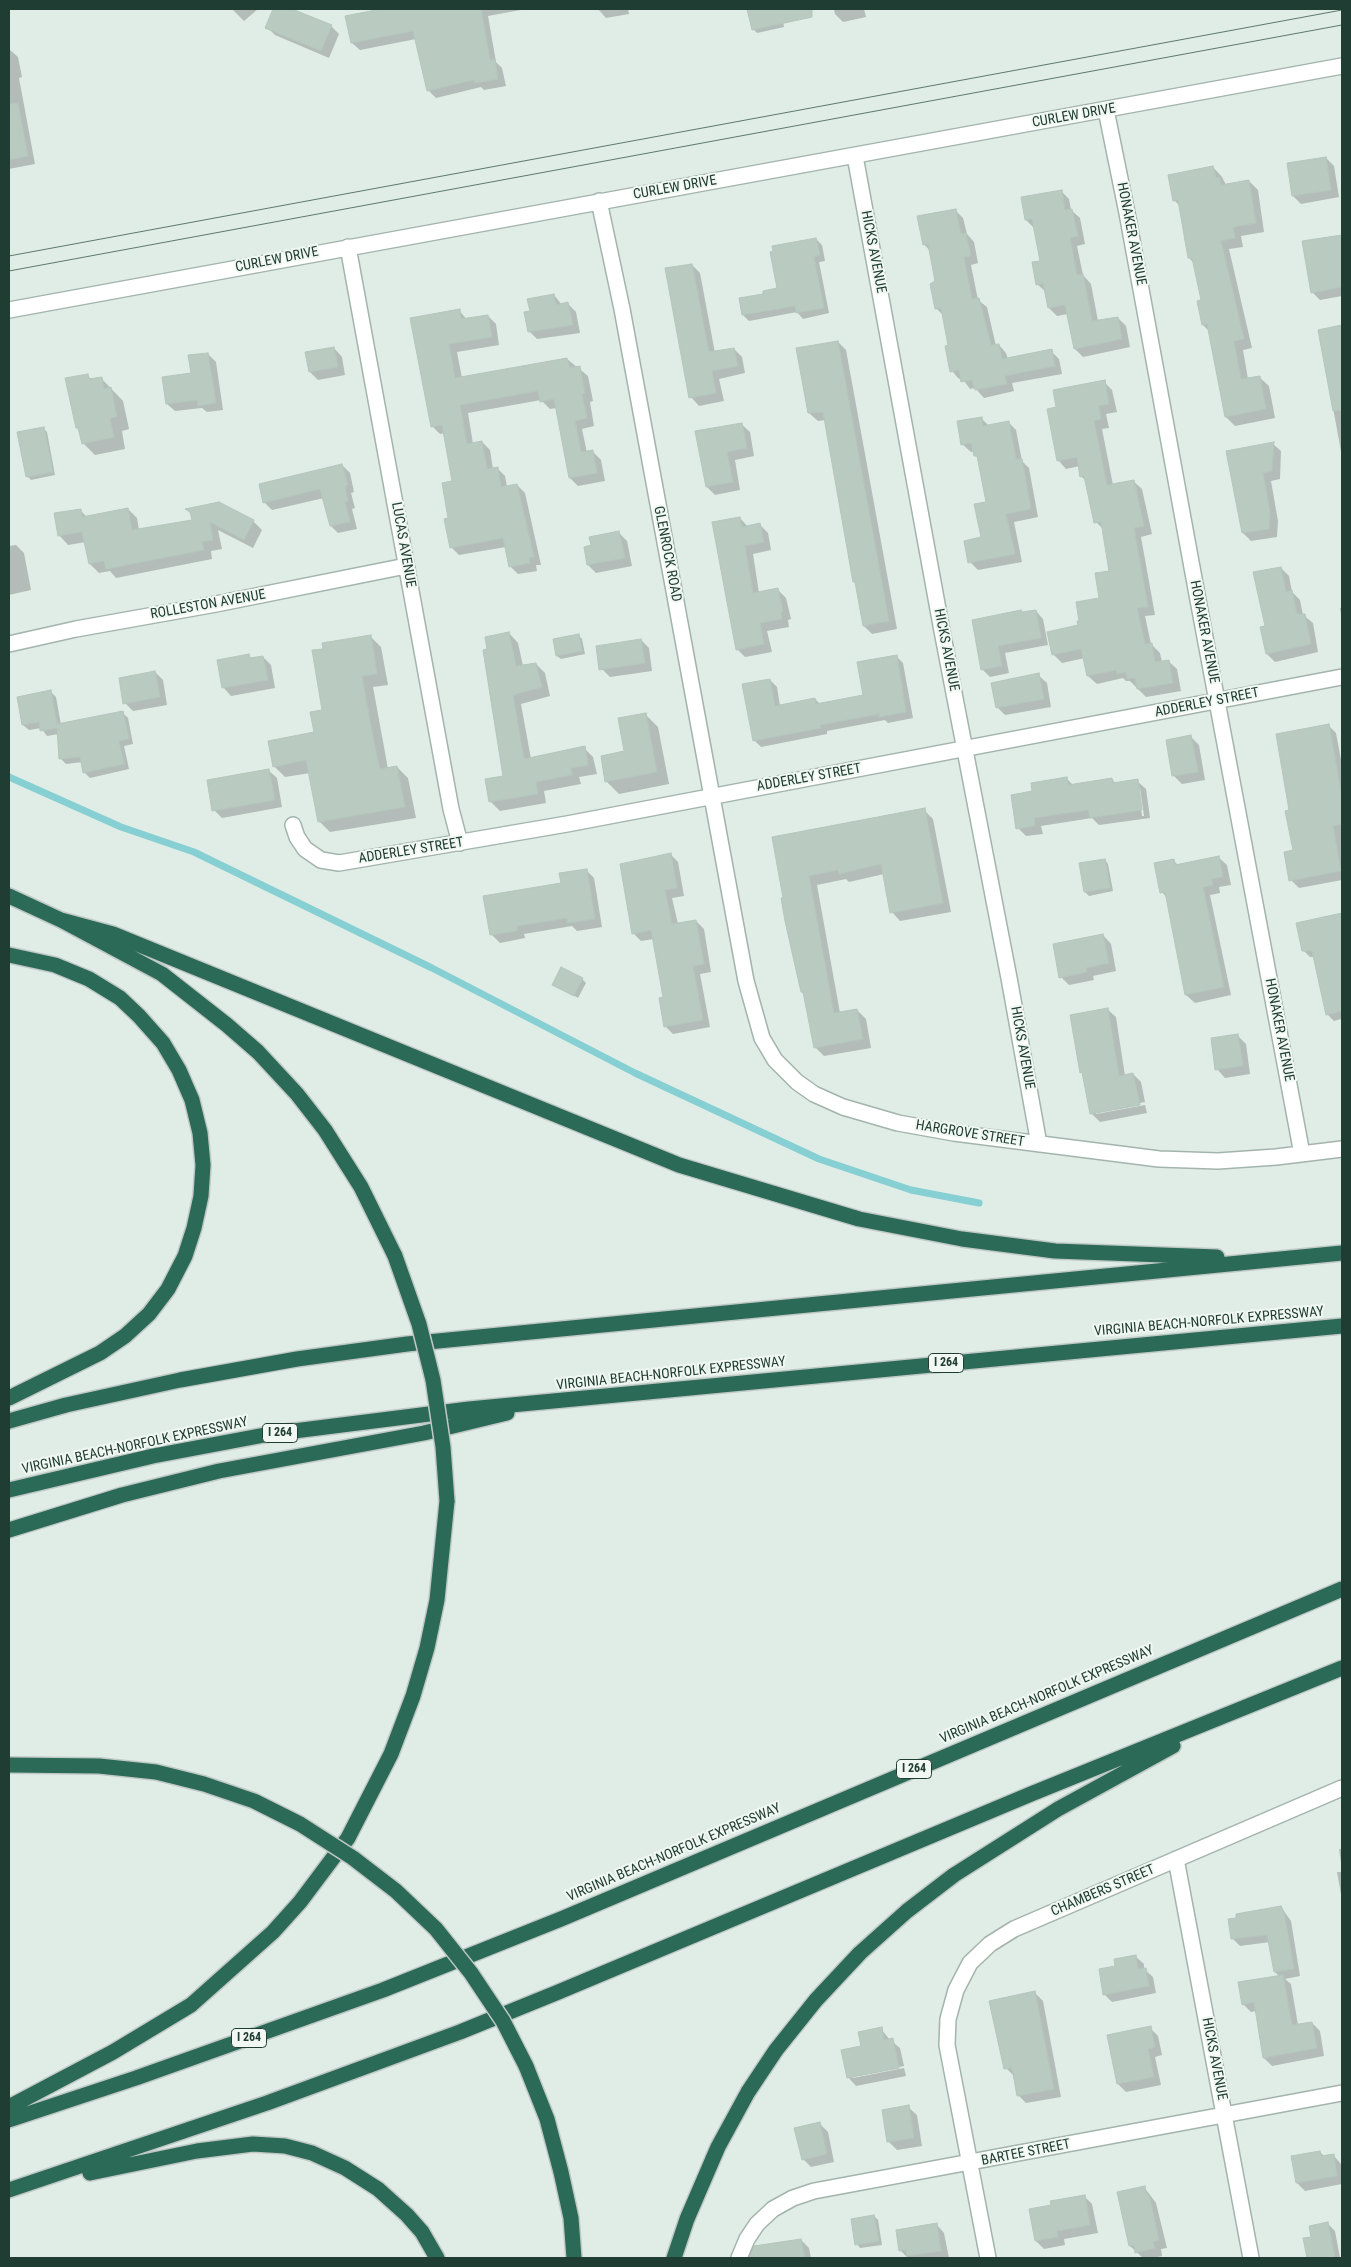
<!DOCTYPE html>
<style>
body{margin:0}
#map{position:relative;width:1351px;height:2267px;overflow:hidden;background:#e0ece6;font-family:"Roboto Condensed",sans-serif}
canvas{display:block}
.frame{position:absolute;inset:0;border:10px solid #203d33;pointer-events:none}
</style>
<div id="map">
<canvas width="1351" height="2267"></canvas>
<div class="frame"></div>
</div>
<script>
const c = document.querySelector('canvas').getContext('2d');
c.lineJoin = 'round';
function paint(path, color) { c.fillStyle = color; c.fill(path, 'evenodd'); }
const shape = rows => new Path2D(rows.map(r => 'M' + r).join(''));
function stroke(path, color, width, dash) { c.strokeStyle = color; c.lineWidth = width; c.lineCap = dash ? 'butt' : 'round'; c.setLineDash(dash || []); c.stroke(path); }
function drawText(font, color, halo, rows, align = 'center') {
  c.font = font + ' "Roboto Condensed",sans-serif'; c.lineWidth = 4; c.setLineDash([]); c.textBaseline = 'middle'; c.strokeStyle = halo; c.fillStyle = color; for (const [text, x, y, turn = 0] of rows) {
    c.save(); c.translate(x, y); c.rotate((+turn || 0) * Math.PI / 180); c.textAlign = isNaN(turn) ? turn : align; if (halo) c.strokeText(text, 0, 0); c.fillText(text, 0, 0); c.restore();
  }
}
paint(shape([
 [232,9,258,9,244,21],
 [275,9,289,9,331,26,339,34,329,58,275,35,267,27],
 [388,9,526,9,488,16,496,62,502,68,506,86,484,90,481,87,436,98,428,90,416,39,360,50,352,43,347,17],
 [598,9,628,9,629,14,606,18],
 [749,9,780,9,784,27,757,33,753,29],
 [834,9,864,9,866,17,843,22,835,14],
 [9,49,18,57,22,77,19,78,35,164,9,169],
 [1326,158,1334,166,1339,197,1301,204,1293,196],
 [1213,167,1222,177,1226,185,1249,181,1258,190,1264,232,1241,236,1243,247,1229,249,1252,348,1243,350,1248,379,1259,377,1269,386,1275,418,1235,426,1226,417,1209,331,1203,325,1202,301,1194,263,1189,258,1180,206,1174,200],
 [1061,191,1069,199,1071,210,1080,218,1085,244,1077,246,1083,275,1091,284,1098,321,1118,318,1126,326,1130,347,1083,357,1075,349,1068,314,1057,316,1049,308,1046,292,1037,284,1041,262,1034,228,1026,220],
 [955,210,963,218,967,234,974,242,978,263,971,265,978,300,987,307,996,346,999,345,1006,353,1008,359,1051,351,1059,359,1062,374,1012,383,1014,391,984,398,975,388,970,389,962,378,959,379,952,371,944,316,936,308,936,281,930,251,924,244],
 [1342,236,1342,296,1320,300,1312,292,1303,242],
 [816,239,822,245,825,261,819,262,829,313,803,319,797,312,749,321,743,315,765,295,779,289],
 [692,265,700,273,715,353,734,349,742,357,745,373,719,379,724,401,699,406,691,397],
 [554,295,562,305,568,304,576,312,580,333,537,339,529,331,531,312],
 [459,310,467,320,488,316,496,324,499,345,457,352,462,378,567,359,588,376,593,401,590,402,594,426,582,429,587,453,593,452,601,460,605,481,578,486,570,478,557,408,550,409,541,400,468,413,473,444,482,442,490,450,493,469,497,468,505,476,507,487,517,485,525,493,541,565,536,565,537,571,518,574,510,566,506,547,459,555,451,547,449,519,453,482,445,433,440,434,432,426,412,319],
 [1342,326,1342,457,1319,331],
 [838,342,846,350,897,629,872,634,864,626,856,584,854,581,826,420,818,421,809,413],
 [334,348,342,357,345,375,318,380,310,372],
 [208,354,216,362,223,410,207,412,202,408,175,411,167,404,164,378,192,374],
 [87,375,92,380,101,378,123,401,129,429,122,431,125,449,95,455,83,443,80,431,77,427],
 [1104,382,1112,390,1117,412,1106,414,1109,428,1102,429,1113,485,1133,481,1142,489,1152,534,1141,537,1155,615,1145,616,1151,644,1160,653,1162,662,1168,661,1177,669,1181,691,1146,697,1130,681,1126,681,1123,678,1097,684,1088,676,1085,658,1062,663,1053,654,1101,599,1110,572,1104,530,1096,522,1087,482,1081,476,1080,466,1066,469,1058,460,1057,408],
 [981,418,989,426,1008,422,1016,430,1022,461,1029,468,1038,517,1014,522,1022,562,978,570,970,562,983,538,987,503,979,459,974,451,971,452,962,444],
 [741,424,750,432,754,456,735,460,740,490,715,495,707,487],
 [43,428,47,432,55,475,31,480,27,476],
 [1273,444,1281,451,1280,479,1271,481,1278,521,1277,537,1251,541,1243,533,1227,452],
 [342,465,350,473,354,492,351,493,355,508,352,509,357,529,338,533,331,526,324,498,272,510,265,503,260,485],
 [128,509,137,518,139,530,193,521,192,514,188,510,253,521,262,530,253,548,218,530,222,549,211,551,212,559,116,578,110,571,99,573,90,564,86,542,68,545,59,535,80,510,87,517],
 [740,518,748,527,760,525,768,533,771,550,753,554,759,593,778,590,786,598,791,619,788,620,789,627,767,631,772,652,745,657,737,649],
 [619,533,627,541,632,566,596,573,588,565],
 [16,545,24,553,31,590,9,595,9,546],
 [1281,568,1289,576,1292,592,1300,600,1303,615,1313,623,1318,652,1275,662,1267,654,1267,627],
 [1340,608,1342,608,1342,620],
 [1036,611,1043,619,1048,645,1005,653,1009,673,990,677,983,670,973,621],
 [509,633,518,643,523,666,536,664,545,673,550,696,521,704,531,759,584,748,593,757,597,774,579,777,581,784,544,791,546,803,500,811,490,801,504,777,489,690,492,689,488,650],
 [578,635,582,639,585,654,561,659,557,656],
 [370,636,381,647,388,685,373,687,388,769,397,767,408,778,416,818,330,832,319,821,310,773,285,777,274,766,315,733,324,711,325,650],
 [641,640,649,648,652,671,610,677,602,669],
 [248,655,252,659,263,657,271,665,275,688,231,696,223,687],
 [896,656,903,663,913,718,888,723,885,720,827,731,827,734,761,747,754,740,770,680,777,687,780,706,815,699,820,704,865,696],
 [155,672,163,680,167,705,133,711,125,703],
 [1038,675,1047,683,1051,707,1005,715,997,707],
 [50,691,56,697,61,725,123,713,128,718,133,744,124,746,129,769,90,778,84,772,83,762,66,764,60,758,59,734,47,736,41,728,29,730,23,725],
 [645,714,658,727,669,784,619,794,606,781,625,752],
 [1328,725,1336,733,1342,765,1342,833,1341,834,1342,880,1299,888,1291,880,1294,851,1291,811],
 [1191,737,1199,745,1205,780,1182,784,1173,775],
 [268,770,277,778,282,807,222,818,214,810],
 [1067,779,1073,785,1112,779,1116,784,1137,781,1146,789,1150,818,1099,825,1092,818,1041,826,1043,834,1026,836,1018,828,1034,792],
 [1138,788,1140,788,1144,816,1142,816],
 [924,810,933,819,951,912,900,921,892,912,884,874,849,882,846,879,817,885,840,1013,857,1010,866,1019,871,1048,824,1056,815,1047,805,995,802,992,773,838],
 [670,854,678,862,684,896,672,898,678,924,696,921,704,929,711,972,700,974,710,1027,673,1034,665,1026,665,998,654,939,641,941,633,933],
 [1218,857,1227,865,1231,885,1219,887,1220,893,1210,895,1231,995,1195,1003,1186,995,1167,898,1162,892,1173,860,1179,866],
 [1105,860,1108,864,1113,891,1089,896,1085,892,1080,864],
 [586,870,594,878,602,927,577,931,572,926,524,934,525,938,500,943,492,935,484,897,562,884],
 [1342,914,1342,1024,1341,1019,1334,1021,1327,1014,1315,957,1310,957,1303,950,1297,924],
 [1103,935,1111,944,1116,971,1093,976,1094,980,1069,985,1061,977],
 [582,979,586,983,578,998,554,984],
 [1107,1009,1116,1017,1125,1076,1133,1074,1141,1082,1145,1102,1096,1112,1096,1114,1145,1105,1147,1113,1100,1122,1091,1113,1084,1075,1081,1072],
 [1238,1036,1246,1044,1250,1074,1225,1078,1217,1069],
 [1339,1849,1342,1849,1342,1870],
 [1337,1872,1342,1872,1342,1900],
 [1281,1907,1291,1921,1300,1976,1285,1979,1291,1984,1298,2025,1312,2023,1320,2031,1324,2056,1272,2066,1264,2058,1256,2011,1251,2012,1243,2004,1280,1977,1275,1972,1270,1942,1240,1946,1232,1938],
 [1135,1956,1144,1964,1144,1969,1153,1977,1156,1993,1112,2002,1104,1994,1116,1967],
 [1035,1993,1043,2001,1061,2097,1026,2103,1018,2095,1014,2076,1006,2068],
 [1150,2028,1158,2036,1162,2055,1155,2057,1161,2085,1126,2092,1118,2084],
 [881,2029,890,2040,900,2048,904,2066,853,2076,853,2078,904,2068,906,2076,856,2086,848,2077,862,2047],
 [908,2107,917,2115,922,2146,897,2150,889,2142,884,2111],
 [820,2124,828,2132,834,2162,811,2167,803,2159],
 [1320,2152,1325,2157,1333,2155,1341,2164,1342,2184,1305,2191,1297,2183],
 [1144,2187,1156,2203,1167,2248,1161,2249,1162,2256,1153,2258,1143,2258,1130,2246],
 [1084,2196,1092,2204,1098,2233,1064,2239,1065,2245,1044,2249,1036,2241,1053,2206],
 [874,2216,878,2220,882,2245,860,2248,857,2244],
 [936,2224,944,2233,949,2258,908,2258,900,2250],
 [1328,2224,1335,2231,1340,2258,1309,2258,1305,2239,1312,2238],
 [801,2240,809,2248,811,2258,769,2258,767,2246]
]), '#0003');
stroke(shape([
 [9,777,121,827,194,852,432,968,635,1073,819,1159,911,1190,979,1203]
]), '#86cfd3', 7);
const building = shape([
 [273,9,292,9,332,25,321,51,265,28,273,9],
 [381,9,481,9,490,60,495,59,498,79,475,83,474,80,427,91,413,31,351,43,345,16,381,9],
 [747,9,812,9,812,17,752,30,747,9],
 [18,103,28,156,9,160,9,104,18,103],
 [1326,157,1331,190,1292,196,1287,163,1326,157],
 [1213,166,1216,178,1219,177,1221,185,1249,180,1256,223,1233,227,1235,238,1221,241,1244,339,1234,341,1241,379,1260,376,1266,409,1225,417,1207,324,1202,325,1197,301,1201,300,1192,258,1188,258,1178,200,1173,201,1168,175,1213,166],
 [1062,190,1065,210,1072,209,1078,236,1070,238,1077,275,1083,274,1092,321,1118,317,1122,339,1074,349,1065,305,1048,308,1043,283,1036,285,1032,262,1040,261,1032,219,1025,220,1021,197,1062,190],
 [956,209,961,234,966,233,971,256,964,257,972,299,979,298,991,345,999,344,1002,359,1052,349,1055,366,1005,376,1007,384,975,390,972,380,961,382,959,370,950,372,945,346,948,345,941,308,935,309,930,284,935,281,928,244,923,245,917,216,956,209],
 [1342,235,1342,287,1311,293,1302,241,1342,235],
 [816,238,820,255,814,257,824,308,796,313,795,306,742,315,739,298,763,294,763,291,777,288,770,252,773,251,772,246,816,238],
 [692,264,709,352,734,348,738,366,712,371,716,393,689,398,665,268,692,264],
 [554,294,556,305,568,302,573,325,528,332,524,312,530,311,527,299,554,294],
 [460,309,461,319,488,315,492,337,449,344,455,378,567,358,570,368,580,366,585,393,582,394,587,418,575,421,581,452,593,450,597,473,569,478,554,399,540,402,538,391,460,405,467,444,482,441,487,469,498,467,501,487,517,484,534,557,529,558,530,563,509,567,503,538,450,548,444,519,448,518,442,483,452,481,442,425,431,427,410,318,460,309],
 [1342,325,1342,410,1333,411,1318,330,1342,325],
 [838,341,889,621,863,626,855,582,853,582,823,412,808,413,796,348,838,341],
 [334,347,338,367,309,372,305,352,334,347],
 [208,353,216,403,198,406,197,400,166,404,162,377,191,373,188,355,208,353],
 [88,374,89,379,102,377,104,389,111,387,117,417,110,418,114,437,82,444,78,428,76,428,65,378,88,374],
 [1105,380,1109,404,1099,406,1101,419,1094,421,1107,485,1134,480,1144,526,1134,528,1148,607,1137,608,1145,644,1152,643,1155,662,1169,660,1173,683,1137,689,1135,678,1127,679,1126,672,1117,674,1116,670,1087,676,1081,649,1052,655,1047,632,1078,625,1077,621,1079,621,1076,602,1099,598,1095,573,1109,571,1101,522,1094,523,1084,476,1080,477,1077,457,1057,461,1047,409,1056,407,1053,390,1105,380],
 [982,417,983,426,1009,421,1016,459,1022,459,1031,509,1006,514,1015,554,968,563,964,541,981,537,974,504,986,502,977,456,974,456,971,443,961,445,957,421,982,417],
 [742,423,747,448,727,452,733,482,706,487,695,431,742,423],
 [44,427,53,472,26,477,17,432,44,427],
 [1274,442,1272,471,1263,473,1270,512,1269,529,1242,533,1226,451,1274,442],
 [342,464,348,485,345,486,348,501,345,502,350,522,330,526,320,489,263,503,259,484,342,464],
 [219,502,254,520,244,540,210,522,213,540,202,542,204,550,106,569,104,561,89,564,82,532,58,536,54,513,81,509,82,517,128,508,132,530,192,520,190,512,185,509,219,502],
 [740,517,742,527,760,523,764,542,745,546,753,593,778,588,783,611,781,612,782,619,760,623,764,644,736,650,712,522,740,517],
 [619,531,625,558,587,565,584,547,591,545,589,537,619,531],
 [1281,567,1286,592,1292,590,1297,614,1305,614,1311,644,1266,654,1260,627,1265,626,1253,572,1281,567],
 [1021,610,1022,612,1036,610,1041,638,998,646,1002,666,981,670,972,620,1021,610],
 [509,632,516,666,536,663,542,687,513,695,524,759,585,746,588,765,571,768,572,775,536,782,538,794,489,802,485,779,503,776,483,650,487,649,485,637,509,632],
 [579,634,582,651,556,656,553,639,579,634],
 [371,635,377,674,362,676,374,743,380,769,397,766,405,807,318,822,306,760,273,767,268,741,314,732,310,712,322,710,312,650,323,649,322,643,371,635],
 [641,639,645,663,599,670,596,646,641,639],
 [249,654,250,658,263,656,268,680,222,688,217,660,249,654],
 [897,655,906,712,879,717,879,714,820,725,821,728,753,741,742,684,770,679,775,706,815,698,816,704,863,695,857,662,897,655],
 [155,671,160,697,123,704,119,678,155,671],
 [1039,673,1044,699,996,708,991,683,1039,673],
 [51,690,57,724,123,711,129,739,119,741,124,764,83,773,80,757,59,759,57,728,40,731,39,722,22,725,17,697,51,690],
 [646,713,657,772,605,782,601,756,624,751,618,718,646,713],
 [1329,724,1342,797,1342,824,1333,826,1341,871,1289,881,1284,852,1293,850,1285,811,1289,810,1276,734,1329,724],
 [1191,735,1198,772,1172,776,1166,740,1191,735],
 [269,769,275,800,212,811,207,780,269,769],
 [1067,777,1068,785,1112,778,1113,783,1138,779,1142,810,1090,818,1088,810,1034,818,1035,826,1016,829,1011,795,1032,791,1031,783,1067,777],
 [925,808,943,903,890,913,881,864,839,874,838,870,809,876,834,1013,857,1009,863,1039,814,1048,803,992,801,992,785,921,781,898,783,898,772,837,925,808],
 [671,853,677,888,665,890,672,924,696,920,704,964,693,966,703,1020,664,1027,659,998,663,997,651,930,632,934,620,864,671,853],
 [1219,856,1223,877,1211,879,1213,885,1203,887,1224,987,1185,995,1165,892,1160,893,1154,863,1174,859,1175,865,1219,856],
 [1105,859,1110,888,1084,892,1079,863,1105,859],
 [587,869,595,919,567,923,567,918,517,926,517,931,490,935,483,896,561,883,559,873,587,869],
 [1342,913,1342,1011,1326,1015,1312,951,1302,951,1296,923,1342,913],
 [1103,934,1109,963,1086,968,1087,972,1059,978,1053,944,1103,934],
 [561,967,583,978,574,996,552,985,561,967],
 [1108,1008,1119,1076,1133,1073,1140,1105,1090,1114,1082,1072,1080,1073,1070,1015,1108,1008],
 [1238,1034,1243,1066,1215,1070,1211,1038,1238,1034],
 [1281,1906,1284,1912,1294,1969,1274,1972,1267,1935,1231,1939,1228,1919,1236,1918,1236,1914,1281,1906],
 [1136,1955,1138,1969,1146,1968,1149,1986,1103,1995,1099,1969,1115,1966,1114,1959,1136,1955],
 [1283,1975,1292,2025,1312,2022,1317,2048,1263,2058,1254,2002,1242,2005,1238,1982,1283,1975],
 [1035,1991,1054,2089,1017,2096,1012,2068,1004,2069,989,2001,1035,1991],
 [1151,2026,1155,2047,1148,2049,1154,2077,1117,2084,1107,2035,1151,2026],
 [882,2027,884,2040,893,2038,899,2068,847,2078,841,2050,861,2046,858,2032,882,2027],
 [909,2105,914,2138,887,2142,882,2110,909,2105],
 [820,2122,827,2154,802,2160,794,2128,820,2122],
 [1320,2151,1321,2156,1334,2154,1337,2176,1296,2183,1291,2156,1320,2151],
 [1145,2186,1146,2194,1149,2194,1159,2240,1153,2242,1155,2248,1135,2253,1134,2245,1129,2246,1117,2192,1145,2186],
 [1085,2195,1090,2225,1057,2231,1058,2237,1035,2241,1029,2209,1051,2205,1050,2201,1085,2195],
 [874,2215,879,2241,855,2245,851,2219,874,2215],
 [1328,2222,1335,2258,1307,2258,1303,2238,1311,2237,1309,2226,1328,2222],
 [937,2223,941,2251,907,2256,906,2250,899,2251,896,2230,937,2223],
 [801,2239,805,2258,749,2258,754,2246,801,2239]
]);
paint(building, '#b9cac1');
stroke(building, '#b3c6bc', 1);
const minor = shape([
 [1106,110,1127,213,1198,600,1302,1154],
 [855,156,942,631,1009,978,1039,1144],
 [599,201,622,309,746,981,762,1038,775,1060,797,1082,814,1094,843,1107,898,1123,954,1133,1159,1159,1218,1161,1276,1157,1342,1149],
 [348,247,451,809,460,843],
 [9,310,1342,66],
 [9,644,76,629,216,604,406,566],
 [293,825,297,837,305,849,321,860,339,863,567,824,1342,677],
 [1176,1859,1251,2258],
 [739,2258,747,2239,757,2224,773,2209,793,2198,814,2191,1342,2093],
 [988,2258,947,2045,948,2019,956,1990,970,1963,990,1944,1014,1929,1342,1788]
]);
const highway = shape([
 [9,896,61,920,162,974,227,1025,258,1052,297,1094,325,1130,361,1187,395,1256],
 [61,920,113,934,679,1165,859,1219,962,1239,1055,1251,1217,1257],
 [9,955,55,965,89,979,120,998,139,1016,163,1043,179,1070,192,1100,200,1133,203,1165,201,1196,194,1228,185,1256,168,1289,149,1314,125,1336,100,1353,9,1398],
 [9,1421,66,1405,180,1380,297,1359,407,1344,1342,1253],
 [9,1490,153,1456,270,1434,469,1409,1342,1326],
 [9,1530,122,1495,219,1471,424,1433,507,1413],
 [526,2066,547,2119,561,2172,571,2218,574,2258],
 [9,2107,113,2052,191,2005,273,1932,300,1902,348,1838,391,1754,413,1696,427,1648,437,1600,447,1501],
 [9,2120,136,2078,383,1990,561,1919,1342,1589],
 [90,2173,197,2151,253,2144,285,2146,312,2153,345,2168,378,2189,407,2215,422,2232,437,2258],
 [9,2190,267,2103,460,2032,556,1993,1031,1794,1342,1668],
 [674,2258,687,2219,718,2147,748,2092,776,2050,816,2000,860,1953,907,1911,954,1875,1058,1809,1173,1746]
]);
stroke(minor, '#a3b4ad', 18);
stroke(highway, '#c1c9c6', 18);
stroke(minor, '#fff', 15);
stroke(highway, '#2b6a57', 15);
stroke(shape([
 [9,256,1342,10],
 [9,271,1342,25]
]), '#5b796e', 1);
const highwayBridge = shape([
 [395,1256,419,1324,433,1380,443,1447,447,1501],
 [9,1765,99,1766,156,1772,204,1784,254,1801,300,1824,353,1858,396,1891,436,1929,471,1973,503,2021,526,2066]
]);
stroke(highwayBridge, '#c1c9c6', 18, []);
stroke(highwayBridge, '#2b6a57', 15);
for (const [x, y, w] of [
 [946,1363,35],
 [280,1433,35],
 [914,1769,35],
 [249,2038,35]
]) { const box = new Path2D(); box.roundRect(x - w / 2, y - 9.5, w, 19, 4); c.fillStyle = '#f1f8f4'; c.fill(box); stroke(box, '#203d33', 1); }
drawText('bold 12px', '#203d33', null, [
 ["I 264",946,1363],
 ["I 264",280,1433],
 ["I 264",914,1769],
 ["I 264",249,2038]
]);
drawText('14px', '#203d33', '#f1f8f4', [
 ["CURLEW DRIVE",1074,116,-10],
 ["CURLEW DRIVE",675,188,-10],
 ["HONAKER AVENUE",1131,234,79],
 ["HICKS AVENUE",873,252,79],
 ["CURLEW DRIVE",277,260,-11],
 ["LUCAS AVENUE",403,545,80],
 ["GLENROCK ROAD",667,554,79],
 ["ROLLESTON AVENUE",208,605,-10],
 ["HONAKER AVENUE",1204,632,79],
 ["HICKS AVENUE",946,650,79],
 ["ADDERLEY STREET",1207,703,-11],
 ["ADDERLEY STREET",809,778,-10],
 ["ADDERLEY STREET",411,851,-9],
 ["HONAKER AVENUE",1279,1030,79],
 ["HICKS AVENUE",1022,1048,80],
 ["HARGROVE STREET",970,1134,9],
 ["VIRGINIA BEACH-NORFOLK EXPRESSWAY",1209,1322,-5],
 ["VIRGINIA BEACH-NORFOLK EXPRESSWAY",671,1374,-6],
 ["VIRGINIA BEACH-NORFOLK EXPRESSWAY",135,1446,-12],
 ["VIRGINIA BEACH-NORFOLK EXPRESSWAY",1047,1695,-23],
 ["VIRGINIA BEACH-NORFOLK EXPRESSWAY",674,1853,-23],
 ["CHAMBERS STREET",1103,1891,-23],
 ["HICKS AVENUE",1214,2059,79],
 ["BARTEE STREET",1026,2153,-11]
]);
</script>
